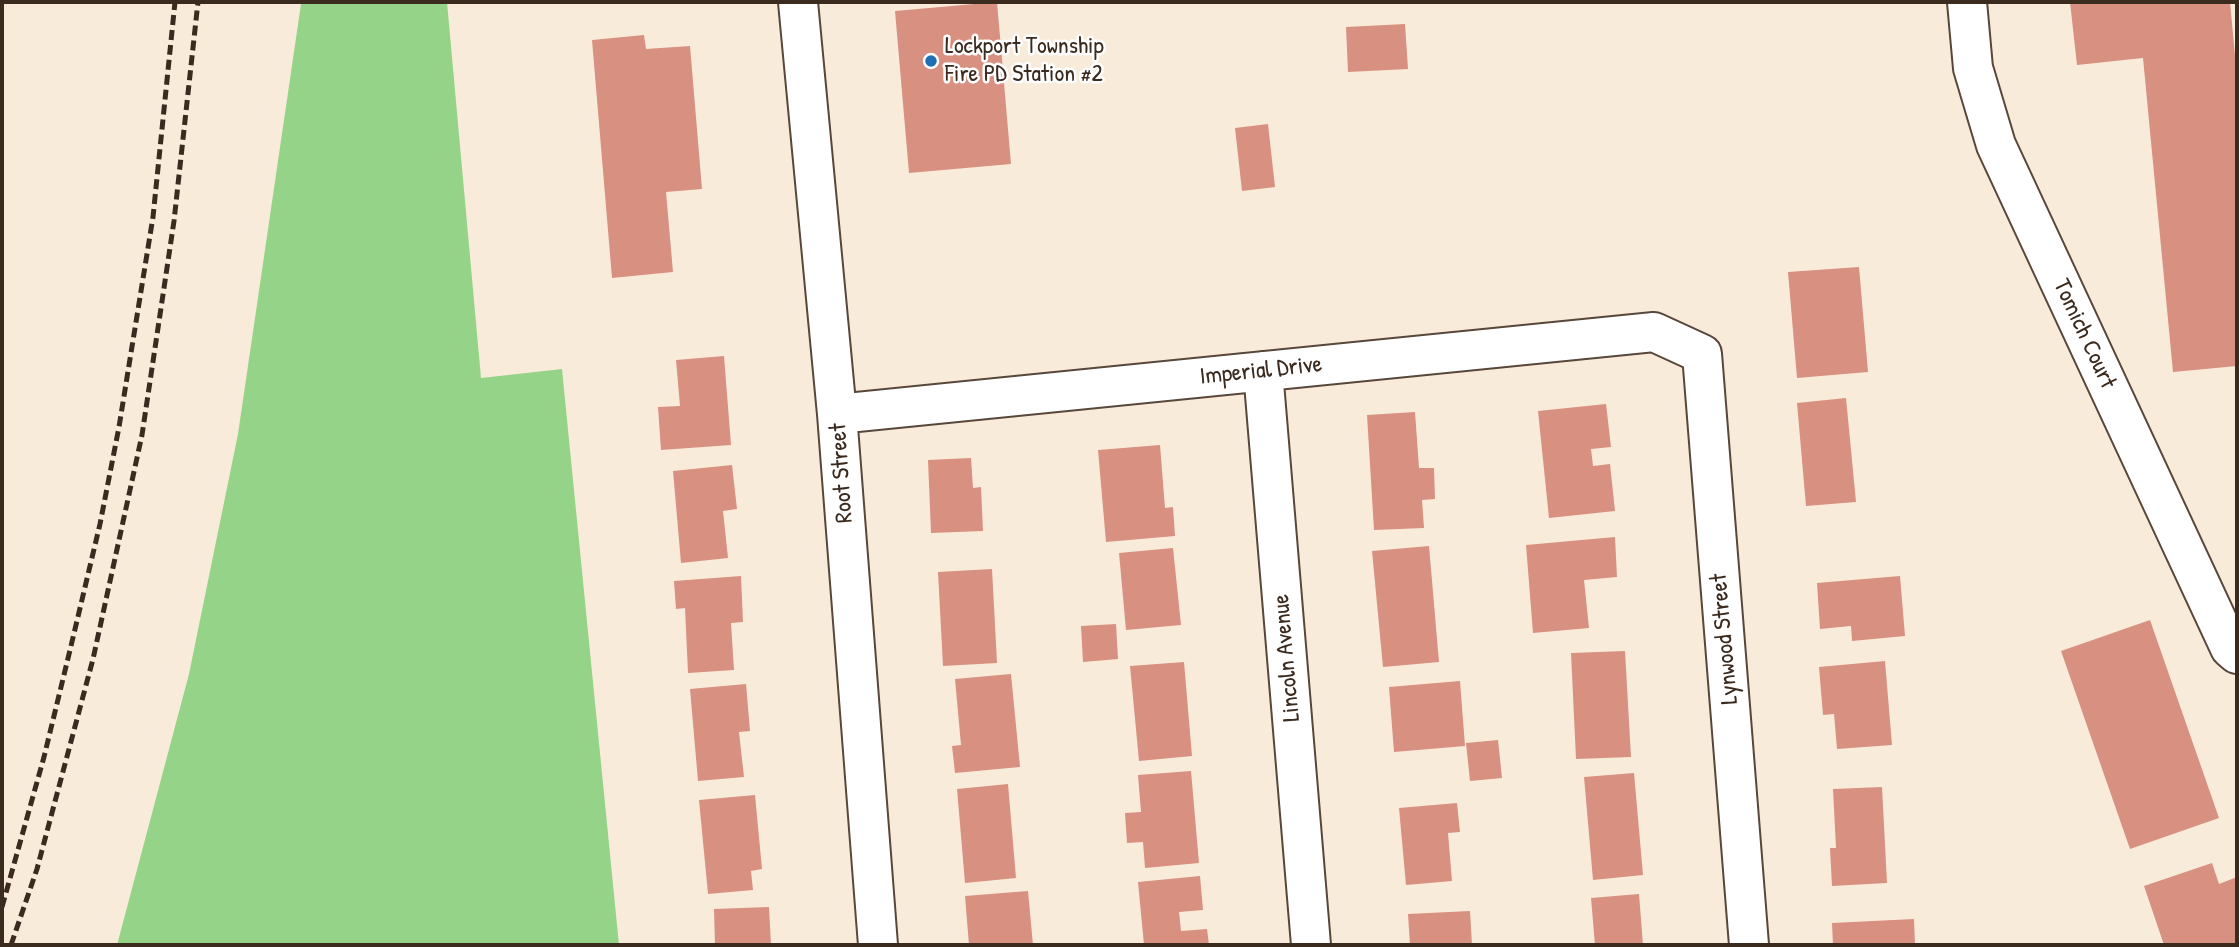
<!DOCTYPE html>
<style>
body{margin:0}
#map{position:relative;width:2239px;height:947px;overflow:hidden;background:#f9ebda;font-family:"Patrick Hand",sans-serif}
canvas{display:block}
.frame{position:absolute;inset:0;border:4px solid #3b2a1e;pointer-events:none}
</style>
<div id="map">
<canvas width="2239" height="947"></canvas>
<div class="frame"></div>
</div>
<script>
const c = document.querySelector('canvas').getContext('2d');
c.lineJoin = 'round';
function paint(path, color) { c.fillStyle = color; c.fill(path, 'evenodd'); }
const shape = rows => new Path2D(rows.map(r => 'M' + r).join(''));
function stroke(path, color, width, dash) { c.strokeStyle = color; c.lineWidth = width; c.lineCap = dash ? 'butt' : 'round'; c.setLineDash(dash || []); c.stroke(path); }
function drawText(font, color, halo, rows, align = 'center') {
  c.font = font + ' "Patrick Hand",sans-serif'; c.lineWidth = 5; c.setLineDash([]); c.textBaseline = 'middle'; c.strokeStyle = halo; c.fillStyle = color; for (const [text, x, y, turn = 0] of rows) {
    c.save(); c.translate(x, y); c.rotate((+turn || 0) * Math.PI / 180); c.textAlign = isNaN(turn) ? turn : align; if (halo) c.strokeText(text, 0, 0); c.fillText(text, 0, 0); c.restore();
  }
}
paint(shape([
 [317,2,447,2,481,378,562,369,619,945,117,945,189,674,238,434,301,4]
]), '#95d389');
paint(shape([
 [997,2,1011,164,909,173,895,11],
 [2070,2,2230,2,2237,77,2237,366,2173,372,2143,58,2077,65],
 [1405,24,1408,69,1348,72,1346,27],
 [644,35,646,49,690,46,702,189,666,192,673,272,612,278,592,40],
 [1268,124,1275,187,1242,191,1235,128],
 [1859,267,1868,372,1797,378,1788,272],
 [724,356,731,445,661,450,658,407,680,406,676,360],
 [1846,398,1856,502,1806,506,1797,403],
 [1606,404,1611,447,1591,449,1593,466,1610,464,1615,511,1549,518,1538,411],
 [1415,412,1419,468,1434,468,1435,499,1422,500,1424,528,1374,530,1367,415],
 [1160,445,1165,508,1173,507,1175,536,1106,542,1098,450],
 [971,458,973,488,981,487,983,531,931,533,928,460],
 [732,465,737,509,723,511,728,558,681,563,673,471],
 [1615,537,1617,577,1584,580,1589,628,1533,633,1526,545],
 [1429,546,1439,662,1383,667,1372,551],
 [1173,548,1181,625,1126,630,1119,553],
 [992,569,997,663,943,666,938,572],
 [741,576,743,622,731,623,734,670,688,673,685,608,676,609,674,581],
 [1900,576,1905,636,1852,641,1851,626,1820,629,1817,583],
 [2150,620,2219,818,2130,849,2061,651],
 [1116,624,1118,659,1083,662,1081,626],
 [1625,651,1631,757,1576,759,1571,653],
 [1885,661,1892,745,1837,749,1834,714,1823,715,1819,667],
 [1184,662,1192,756,1139,761,1130,666],
 [1011,674,1020,767,955,773,952,746,961,745,955,679],
 [1460,681,1465,746,1394,752,1389,687],
 [746,684,750,731,739,732,744,777,698,781,690,689],
 [1498,740,1502,778,1470,781,1466,743],
 [1191,771,1199,863,1145,868,1143,842,1127,843,1125,813,1141,812,1138,775],
 [1634,773,1643,875,1593,880,1584,777],
 [1008,784,1016,878,965,883,957,789],
 [1882,787,1887,883,1832,886,1830,848,1836,848,1833,789],
 [755,795,762,869,751,871,753,890,708,894,699,800],
 [1457,803,1460,832,1448,833,1452,881,1406,885,1399,808],
 [2212,863,2219,884,2237,877,2237,945,2164,945,2144,886],
 [1200,876,1203,910,1179,912,1181,931,1207,929,1209,945,1144,945,1138,882],
 [1028,891,1033,945,969,945,965,896],
 [1639,894,1643,945,1595,945,1591,898],
 [769,907,771,945,715,945,714,909],
 [1470,911,1472,945,1410,945,1408,914],
 [1914,919,1915,945,1833,945,1832,923]
]), '#d89081');
const minor = shape([
 [798,2,837,414,878,945],
 [1967,2,1973,68,1996,145,2230,648,2237,654],
 [1263,371,1311,945],
 [837,414,1654,332,1702,354,1749,945]
]);
stroke(minor, '#58473a', 42);
stroke(minor, '#fff', 38);
stroke(shape([
 [2,907,44,757,71,646,100,524,119,427,153,217,175,2],
 [11,945,37,869,93,659,142,435,174,221,198,2]
]), '#3b2a1e', 5, [10, 5]);
for (const [x, y, r, color] of [
 [931,61,7,"#1f6fb2"]
]) { const dot = new Path2D(); dot.arc(x, y, r, 0, 2 * Math.PI); c.fillStyle = color; c.fill(dot); stroke(dot, '#fff', 2.5); }
drawText('24px', '#3b2a1e', '#fff', [
 ["Lockport Township",945,47],
 ["Fire PD Station #2",945,75]
], 'left');
drawText('24px', '#3b2a1e', '#fff', [
 ["Tomich Court",2084,334,65],
 ["Imperial Drive",1261,371,-6],
 ["Root Street",842,473,-94],
 ["Lynwood Street",1725,639,-95],
 ["Lincoln Avenue",1287,658,-95]
]);
</script>
